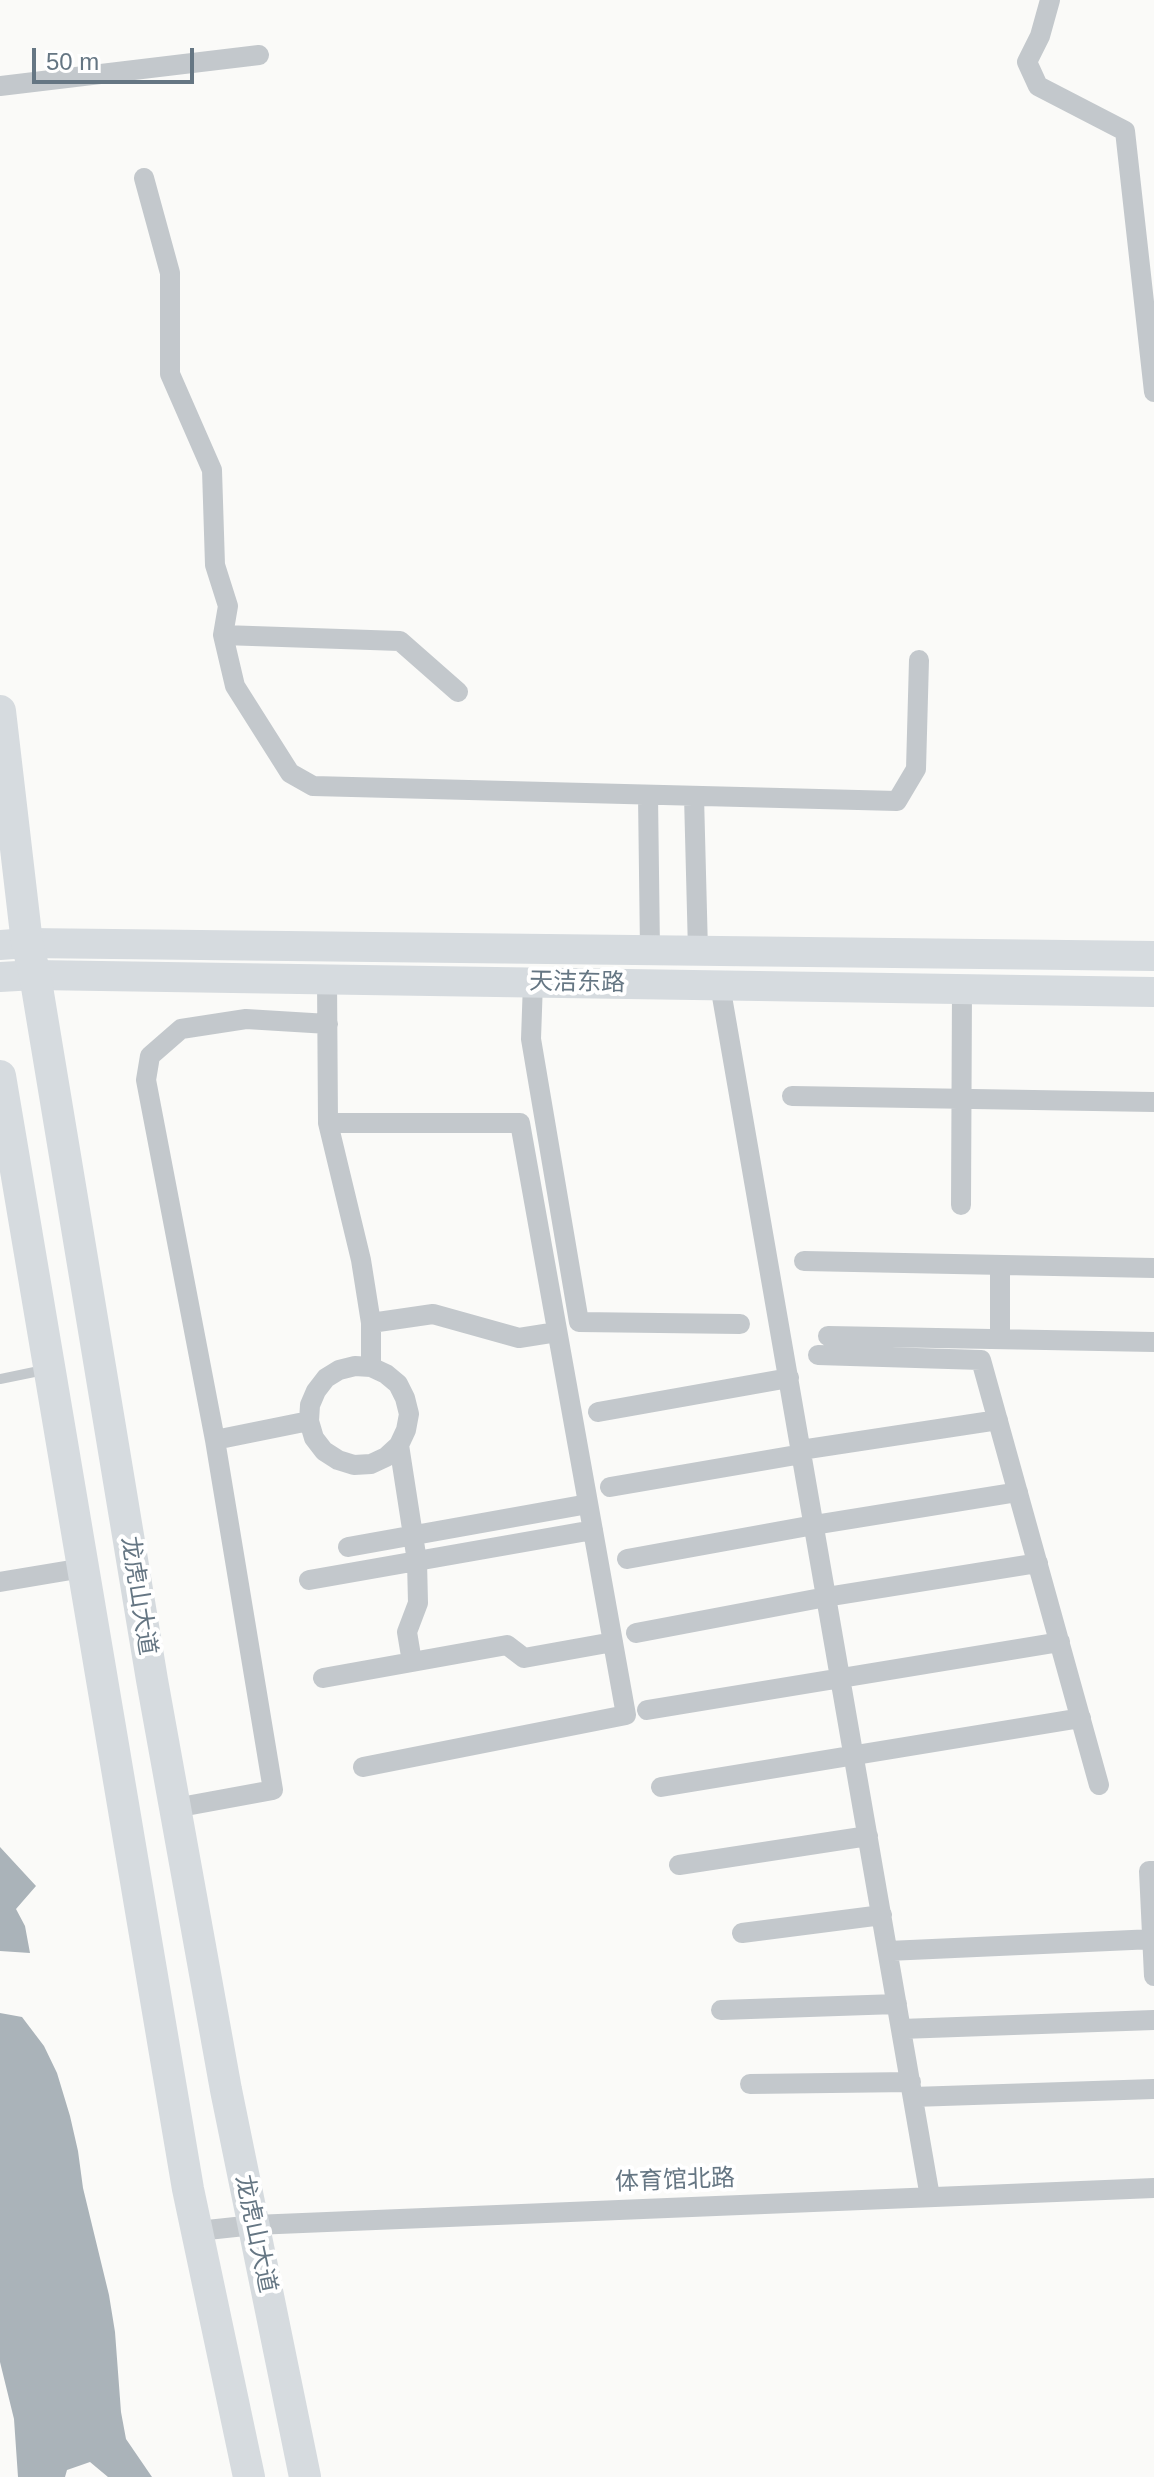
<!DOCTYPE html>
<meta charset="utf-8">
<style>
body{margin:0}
#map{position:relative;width:1154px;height:2477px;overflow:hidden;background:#fafaf8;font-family:Helvetica,sans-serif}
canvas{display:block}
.scale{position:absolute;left:32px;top:48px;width:162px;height:36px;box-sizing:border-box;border:4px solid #657683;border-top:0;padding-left:10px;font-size:24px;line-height:28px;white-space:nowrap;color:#657683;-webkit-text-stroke:6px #fff;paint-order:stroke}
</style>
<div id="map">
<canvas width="1154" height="2477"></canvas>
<div class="scale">50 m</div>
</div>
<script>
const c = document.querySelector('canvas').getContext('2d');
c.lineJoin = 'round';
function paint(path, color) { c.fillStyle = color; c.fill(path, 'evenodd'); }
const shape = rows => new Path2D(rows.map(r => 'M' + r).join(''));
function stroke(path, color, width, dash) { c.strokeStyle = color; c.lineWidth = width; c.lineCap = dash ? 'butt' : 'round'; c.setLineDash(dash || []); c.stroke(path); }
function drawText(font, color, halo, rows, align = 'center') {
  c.font = font + ' Helvetica,"Noto Sans SC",sans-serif'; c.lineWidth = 8; c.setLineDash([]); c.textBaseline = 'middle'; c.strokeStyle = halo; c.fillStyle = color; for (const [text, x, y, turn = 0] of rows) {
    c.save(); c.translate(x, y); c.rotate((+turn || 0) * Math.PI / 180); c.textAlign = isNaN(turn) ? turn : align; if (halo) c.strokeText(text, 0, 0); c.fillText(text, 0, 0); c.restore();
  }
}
paint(shape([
 [0,1847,36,1886,16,1909,25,1926,30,1953,0,1951],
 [0,2013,22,2017,44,2046,57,2073,70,2116,78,2151,83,2188,109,2295,115,2332,121,2412,126,2439,152,2477,108,2477,90,2462,67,2470,65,2477,18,2477,14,2419,0,2362]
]), '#aab3b9');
stroke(shape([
 [0,1379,44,1370]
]), '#c3c8cc', 10);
stroke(shape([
 [1050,0,1040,36,1027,62,1038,86,1125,131,1154,392],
 [0,86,259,55],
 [144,178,170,273,170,374,212,470,215,565,228,606,223,635,235,686,290,773,313,786,897,801,916,769,919,660],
 [223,635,400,641,458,692],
 [648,795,650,950],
 [694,796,698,951],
 [327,979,328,1123,361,1260,371,1323],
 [533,982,531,1039,579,1322,740,1324],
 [720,985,930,2197],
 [792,1096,1154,1102],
 [328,1123,520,1123,626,1715,363,1767],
 [961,1205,962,989],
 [804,1261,1154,1268],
 [828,1336,1154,1342],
 [1000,1339,1000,1266],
 [818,1355,981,1360,1099,1785],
 [371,1367,371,1323,433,1314,519,1338,557,1332],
 [598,1412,789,1378],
 [215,1440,309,1421],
 [399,1445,386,1457,371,1464,354,1465,338,1460,324,1451,314,1438,309,1421,310,1405,316,1391,326,1378,339,1370,355,1366,371,1367,386,1374,398,1384,405,1398,409,1414,406,1430,399,1445,417,1561,418,1603,407,1632,412,1662],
 [801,1450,998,1420],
 [610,1487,802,1454],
 [348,1547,588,1504],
 [627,1559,814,1525,1018,1492],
 [309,1580,593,1530],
 [0,1582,83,1568],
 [636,1633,826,1597,1038,1563],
 [323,1678,507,1645,524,1658,613,1642],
 [647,1710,1060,1642],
 [661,1787,1081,1718],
 [175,1808,273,1790,215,1440,146,1080,150,1056,181,1029,246,1019,328,1024],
 [679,1865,868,1836],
 [1154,1871,1149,1871,1154,1976],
 [742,1933,882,1915],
 [888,1951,1154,1939],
 [721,2010,897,2004],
 [901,2029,1154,2020],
 [750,2084,911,2082],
 [913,2097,1154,2089],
 [198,2231,254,2225,1154,2188]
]), '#c3c8cc', 20);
stroke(shape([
 [0,945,27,943,1154,956],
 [0,977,35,975,1154,992]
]), '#d6dbdf', 30);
stroke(shape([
 [0,711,27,943,35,975,152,1680,226,2090,305,2477],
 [0,1076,188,2189,249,2477]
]), '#d6dbdf', 32);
drawText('24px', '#657683', '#fff', [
 ["天洁东路",577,983,1],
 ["龙虎山大道",138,1596,81],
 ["体育馆北路",675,2181,-2],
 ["龙虎山大道",255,2234,78]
]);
</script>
